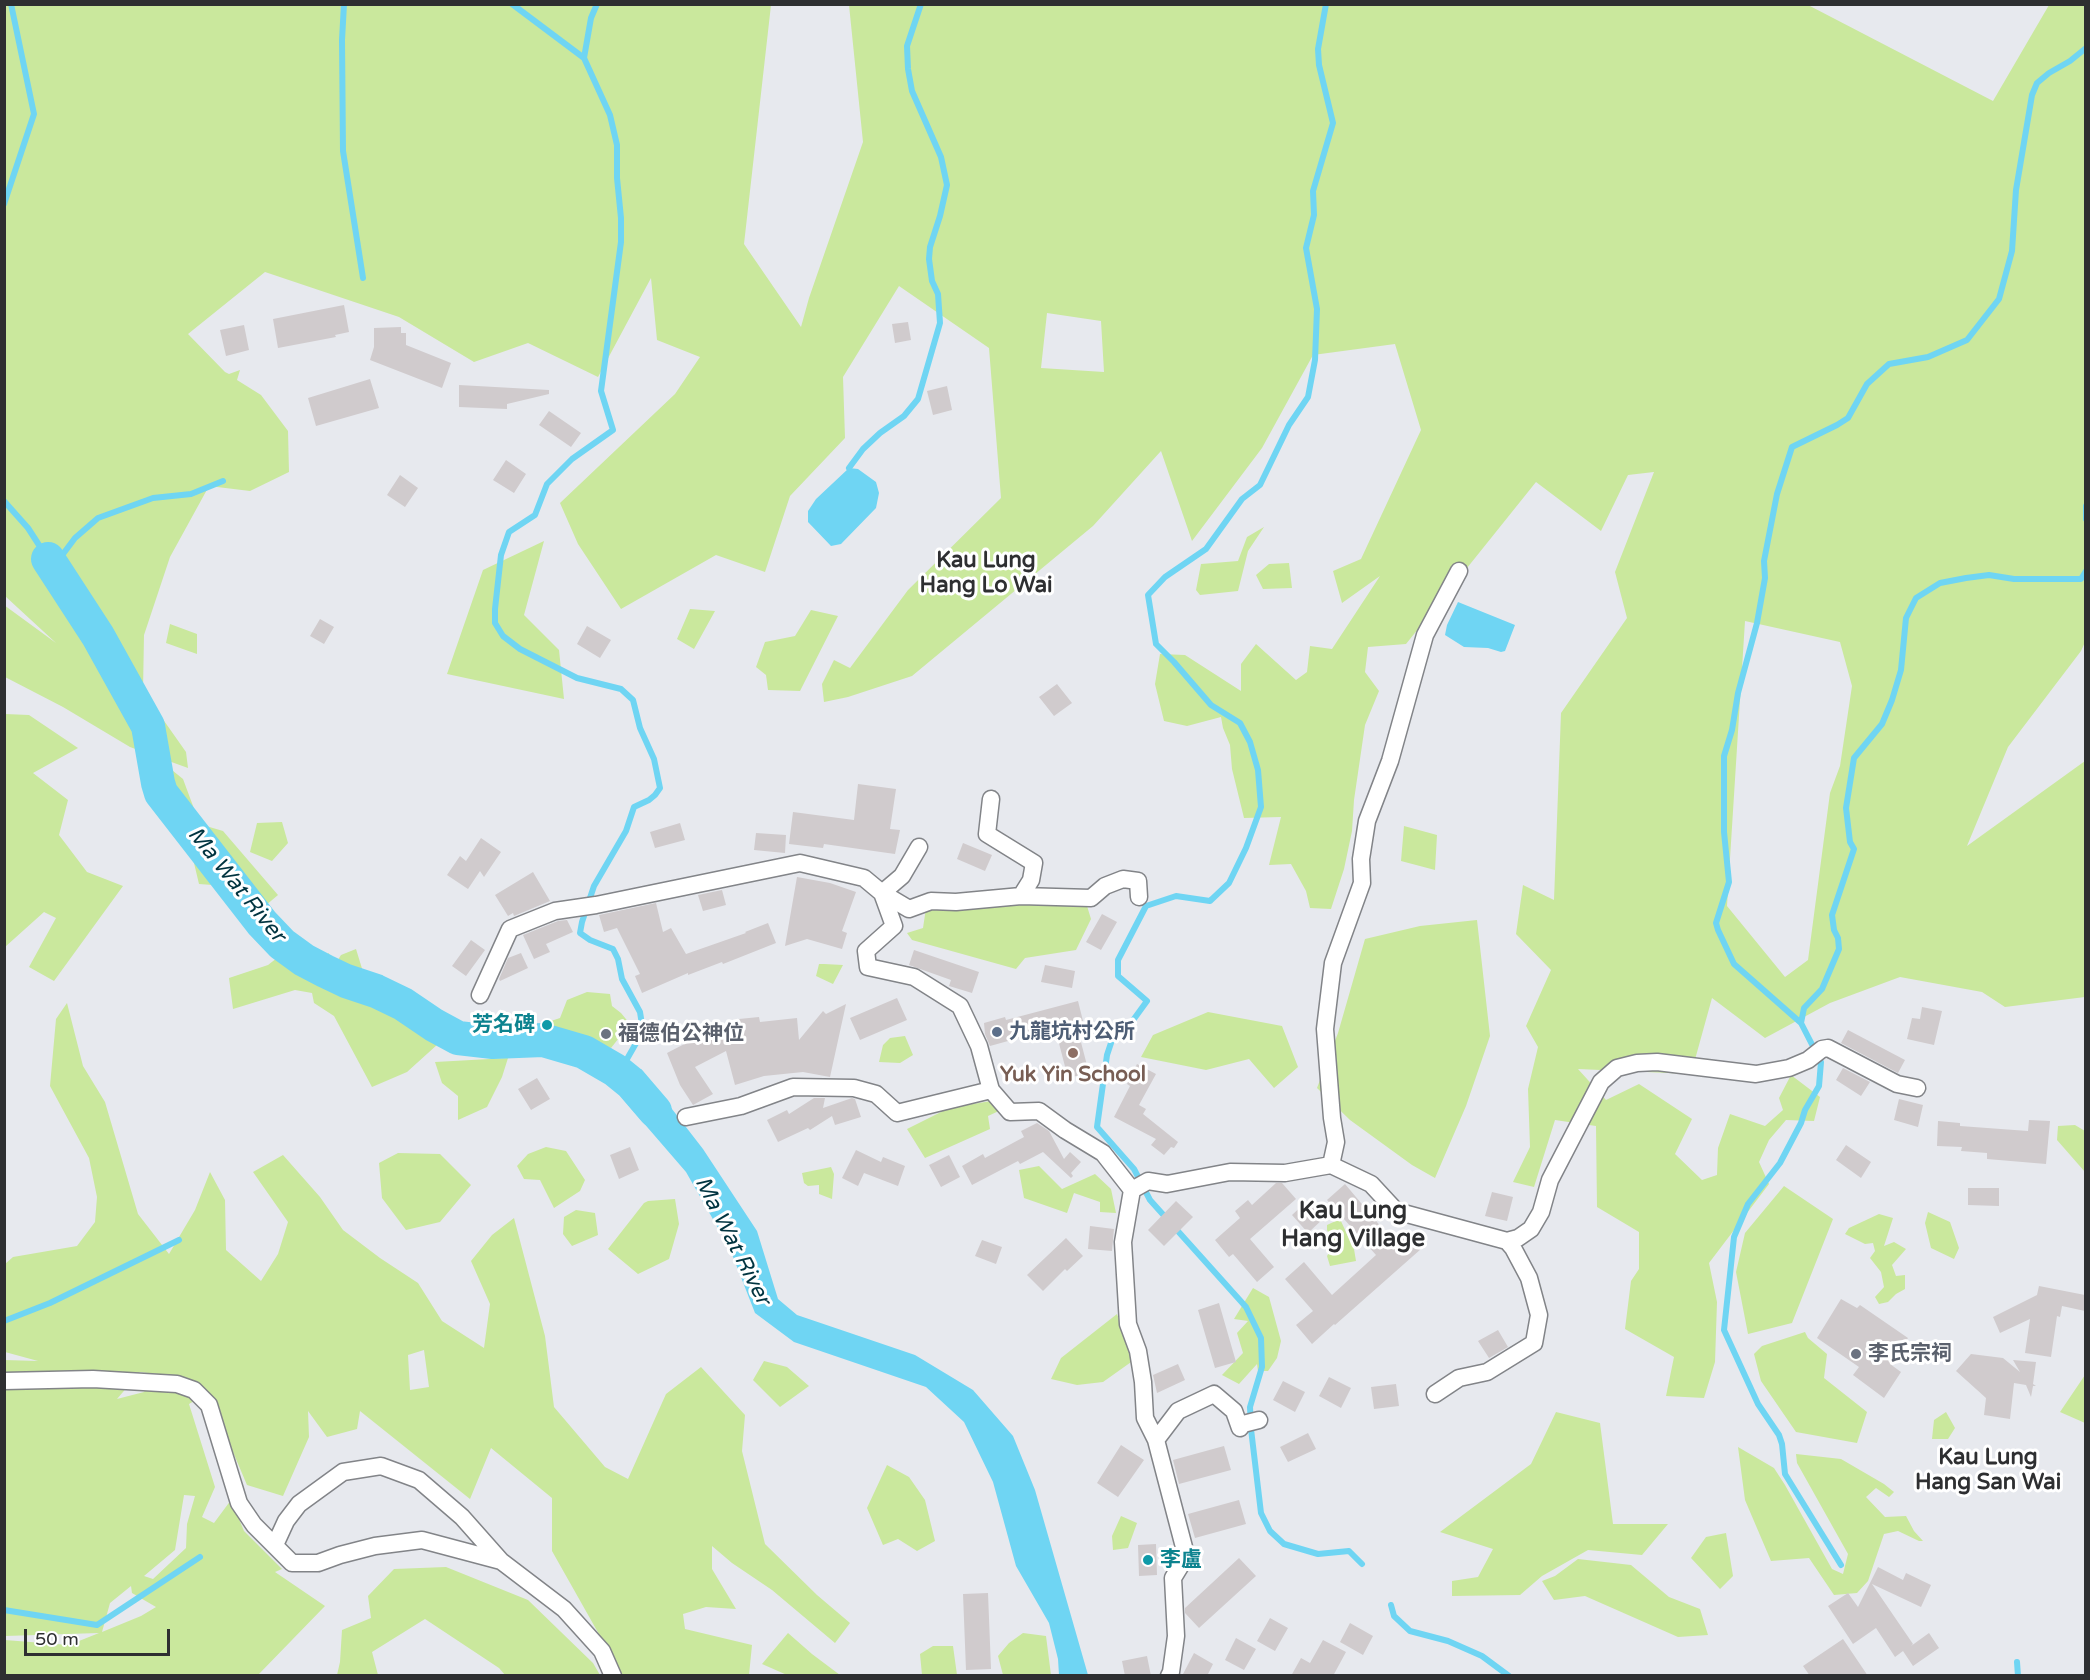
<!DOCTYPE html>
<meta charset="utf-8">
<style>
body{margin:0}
#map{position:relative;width:2090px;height:1680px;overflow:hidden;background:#e7e9ee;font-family:"Varela Round",sans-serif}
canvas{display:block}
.frame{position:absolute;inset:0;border:6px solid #2e2f31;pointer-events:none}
.scale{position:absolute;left:24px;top:1629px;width:146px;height:27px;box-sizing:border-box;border:3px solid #2e2f31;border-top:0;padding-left:8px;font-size:18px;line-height:21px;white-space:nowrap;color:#2e2f31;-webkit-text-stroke:4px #fff;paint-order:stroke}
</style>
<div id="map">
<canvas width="2090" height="1680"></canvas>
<div class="frame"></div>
<div class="scale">50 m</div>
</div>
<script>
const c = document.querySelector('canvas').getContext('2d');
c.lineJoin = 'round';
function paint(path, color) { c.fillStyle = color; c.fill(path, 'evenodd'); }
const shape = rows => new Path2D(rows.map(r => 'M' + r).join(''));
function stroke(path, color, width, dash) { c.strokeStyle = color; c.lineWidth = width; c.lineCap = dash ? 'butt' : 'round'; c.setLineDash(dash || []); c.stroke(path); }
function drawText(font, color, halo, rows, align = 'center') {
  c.font = font + ' "Varela Round","Noto Sans TC",sans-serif'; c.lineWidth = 6; c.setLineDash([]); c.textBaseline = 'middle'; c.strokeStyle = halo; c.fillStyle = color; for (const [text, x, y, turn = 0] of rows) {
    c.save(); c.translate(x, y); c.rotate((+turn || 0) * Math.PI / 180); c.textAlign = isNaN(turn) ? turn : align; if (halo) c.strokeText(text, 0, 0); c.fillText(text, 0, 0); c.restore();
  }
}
paint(shape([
 [5,5,771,5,744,244,801,327,809,298,863,142,849,5,1808,5,1993,101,2049,5,2085,5,2085,642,2081,651,2008,747,1967,846,2085,761,2085,997,2005,1007,1982,992,1900,977,1830,1003,1765,1038,1712,998,1691,1074,1578,1069,1606,1100,1639,1084,1692,1119,1675,1154,1702,1180,1717,1175,1718,1148,1730,1114,1765,1126,1783,1110,1779,1098,1791,1075,1820,1097,1814,1121,1786,1120,1769,1140,1759,1162,1769,1184,1709,1263,1717,1302,1715,1362,1704,1398,1666,1396,1674,1357,1625,1329,1631,1281,1639,1269,1639,1232,1597,1207,1596,1126,1555,1120,1534,1187,1513,1182,1530,1147,1528,1089,1538,1047,1526,1026,1551,970,1516,934,1523,885,1554,900,1561,713,1627,618,1615,572,1654,472,1628,475,1601,531,1536,482,1406,644,1368,647,1365,672,1379,691,1365,725,1354,800,1352,831,1344,869,1331,909,1310,908,1306,891,1291,864,1269,865,1281,817,1244,818,1232,769,1230,745,1223,728,1221,717,1187,726,1164,721,1155,684,1160,654,1185,655,1241,691,1241,664,1256,644,1296,680,1307,672,1310,646,1332,649,1380,576,1342,603,1333,571,1361,559,1421,430,1395,344,1313,355,1262,448,1192,541,1161,451,1093,526,912,676,848,697,824,702,822,684,834,660,850,668,908,590,1001,498,989,348,899,286,843,377,845,438,790,496,765,572,716,555,621,609,578,544,560,503,675,394,700,357,657,340,651,278,598,377,528,343,474,362,399,317,265,272,188,334,225,372,229,374,240,370,237,380,261,395,288,431,289,472,250,491,209,486,170,557,144,635,143,691,186,752,188,768,130,747,63,707,5,677,4,605,56,643,5,596],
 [1047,313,1101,321,1104,372,1041,368],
 [1745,621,1840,642,1852,686,1840,766,1830,793,1808,960,1785,977,1727,906],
 [1264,527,1248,551,1238,591,1200,595,1196,590,1201,564,1238,561,1247,537],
 [544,541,524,615,559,650,564,699,447,674,483,570],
 [1289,563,1292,588,1263,589,1256,575,1269,564],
 [690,609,715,611,694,649,677,639],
 [811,610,838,616,800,691,768,690,766,675,756,667,765,642,795,636],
 [170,624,197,634,197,654,166,643],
 [5,714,29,715,78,748,33,773,68,800,59,835,87,872,123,886,54,981,29,967,56,918,44,912,5,947],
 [167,766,183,779,196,814,179,840,156,814,151,788],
 [282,822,288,843,272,861,250,852,257,823],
 [196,823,223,831,278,895,265,906,242,901,226,886,199,884,189,842],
 [1404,826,1437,835,1435,870,1401,861],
 [1016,900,1087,906,1091,919,1076,950,1025,958,1016,969,912,940,907,933,923,928,926,908],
 [1477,920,1490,1036,1466,1106,1435,1178,1412,1165,1350,1120,1317,1088,1338,1033,1365,939,1420,926],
 [356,949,364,975,339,983,336,963,341,955],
 [286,951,304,968,329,953,331,992,372,1000,404,1013,438,1044,407,1072,372,1087,334,1016,314,1003,312,993,295,990,233,1009,229,978,268,965],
 [819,964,824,964,843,965,833,984,816,976],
 [587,992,610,994,612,1006,621,1013,630,1024,611,1048,606,1046,590,1061,561,1057,564,1039,555,1035,556,1030,545,1028,545,1023,560,1018,567,1000],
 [67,1003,83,1066,105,1102,138,1214,169,1254,195,1210,210,1172,225,1200,226,1250,261,1281,278,1254,288,1222,253,1172,283,1155,320,1197,343,1230,380,1258,418,1283,442,1321,484,1348,490,1304,471,1261,492,1235,514,1218,545,1336,554,1407,605,1467,628,1479,666,1394,701,1367,745,1415,742,1451,765,1544,817,1595,850,1623,835,1643,772,1590,732,1563,712,1546,712,1569,736,1609,706,1607,683,1614,685,1629,752,1645,749,1675,622,1675,552,1551,552,1498,491,1448,470,1499,360,1411,357,1429,327,1437,308,1411,309,1437,283,1496,247,1485,208,1393,189,1404,215,1487,202,1517,214,1523,231,1500,244,1531,282,1569,275,1572,325,1606,258,1675,5,1675,5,1640,69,1645,99,1633,5,1636,4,1360,38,1361,5,1352,5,1264,13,1257,77,1246,95,1222,97,1197,89,1158,50,1086,56,1019],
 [424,1350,429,1387,410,1390,408,1355],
 [140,1372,156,1374,144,1392,117,1399],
 [184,1495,195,1496,187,1524,186,1548,153,1579,144,1576,175,1550],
 [131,1586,132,1593,156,1607,141,1616,102,1632,110,1603],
 [1208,1012,1282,1026,1298,1067,1274,1088,1249,1059,1206,1070,1141,1057,1153,1035],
 [905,1036,913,1055,900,1063,879,1062,883,1045,890,1038],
 [508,1058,502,1077,487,1107,458,1120,458,1096,442,1083,435,1062],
 [997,1100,1001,1110,988,1116,990,1129,925,1158,907,1129,949,1108],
 [2075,1125,2085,1131,2085,1172,2057,1140,2058,1126],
 [546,1147,566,1151,585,1180,580,1191,554,1208,540,1180,524,1179,517,1166,528,1154],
 [398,1153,440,1154,471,1185,440,1222,406,1230,382,1198,379,1163],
 [1039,1166,1062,1189,1095,1174,1111,1189,1116,1213,1100,1212,1100,1202,1074,1193,1067,1213,1024,1198,1019,1170],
 [831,1167,834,1174,832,1199,819,1194,819,1185,808,1186,804,1183,802,1173],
 [1784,1186,1833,1219,1792,1323,1748,1334,1736,1272,1745,1233],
 [675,1199,679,1224,669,1259,638,1274,608,1249,644,1203,648,1201],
 [576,1210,595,1213,598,1235,572,1246,563,1234,564,1217],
 [1928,1212,1950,1222,1959,1248,1954,1259,1931,1248,1925,1223],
 [1879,1214,1893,1218,1884,1246,1894,1242,1906,1249,1892,1265,1896,1276,1905,1275,1905,1289,1896,1294,1888,1302,1879,1304,1875,1297,1884,1287,1881,1272,1870,1258,1875,1251,1873,1243,1865,1244,1845,1234,1849,1228],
 [1340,1219,1354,1249,1356,1261,1330,1266,1327,1256,1335,1244,1327,1230,1327,1225],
 [1253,1288,1269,1297,1281,1341,1277,1358,1268,1371,1258,1371,1257,1364,1239,1384,1222,1375,1243,1353,1237,1333,1248,1321,1234,1319],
 [1117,1314,1134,1360,1103,1382,1077,1385,1051,1379,1061,1358],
 [1805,1332,1808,1338,1827,1354,1824,1378,1867,1412,1857,1443,1796,1432,1761,1381,1754,1354,1762,1346],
 [764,1361,787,1367,809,1386,780,1407,753,1380],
 [2085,1375,2085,1423,2060,1412],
 [1556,1412,1600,1423,1613,1524,1668,1524,1642,1555,1588,1550,1542,1576,1520,1595,1452,1596,1452,1581,1478,1577,1493,1549,1440,1532,1531,1464],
 [1946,1412,1955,1428,1948,1439,1932,1439,1934,1420],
 [1738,1447,1774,1468,1785,1485,1832,1569,1843,1574,1848,1554,1797,1463,1796,1454,1841,1459,1884,1484,1894,1492,1889,1497,1876,1488,1866,1497,1885,1517,1906,1516,1914,1531,1923,1541,1919,1541,1898,1531,1884,1534,1868,1581,1857,1593,1834,1595,1809,1558,1771,1561,1745,1500],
 [887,1465,909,1477,925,1500,935,1541,917,1551,898,1539,883,1545,867,1508],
 [1121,1516,1137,1523,1128,1548,1113,1550,1112,1536],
 [1726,1533,1733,1576,1720,1589,1691,1558,1706,1537],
 [1578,1559,1631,1565,1669,1597,1700,1609,1708,1635,1678,1637,1585,1596,1554,1600,1542,1581,1555,1576],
 [446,1567,528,1600,593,1663,600,1675,505,1675,499,1668,425,1619,372,1652,378,1675,337,1675,340,1662,342,1630,371,1618,368,1596,394,1569],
 [788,1633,812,1654,840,1675,787,1675,762,1664],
 [1023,1633,1046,1636,1051,1675,1003,1675,998,1656,1009,1643],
 [933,1646,953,1646,957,1675,922,1675,920,1654]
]), '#cae89d');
paint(shape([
 [849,468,858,469,876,482,879,493,876,508,841,544,831,546,808,522,808,511,816,499],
 [1458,602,1515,625,1505,651,1501,652,1488,648,1464,647,1445,635,1447,625],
 [641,1069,703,1149,757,1231,778,1299,797,1315,915,1355,973,1390,1013,1436,1035,1490,1088,1675,1059,1675,1058,1659,1049,1623,1016,1566,993,1482,964,1422,926,1387,794,1342,755,1313,730,1249,686,1172,610,1084]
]), '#6fd5f3');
stroke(shape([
 [344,4,342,40,343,151,363,278],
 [512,4,584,58],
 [597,4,591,18,584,58,610,115,617,145,617,178,621,218,621,242,601,391,613,430,572,459,547,484,535,515,509,532,501,555,495,609,495,623,503,636,520,649,577,678,621,689,633,700,640,728,654,759,660,788,655,795,649,800,634,807,626,831,594,886,582,922,580,933,590,940,613,949,618,959,622,979,640,1012,643,1031,619,1073],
 [1326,4,1318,49,1319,65,1333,123,1313,191,1314,215,1306,248,1317,309,1315,360,1308,397,1289,425,1260,485,1242,499,1206,549,1165,577,1148,595,1156,644,1174,662,1211,705,1240,723,1250,742,1258,770,1261,807,1246,848,1229,883,1210,901,1176,896,1146,906,1118,960,1118,976,1147,1001,1123,1034,1112,1040,1107,1055,1097,1127,1134,1169,1150,1200,1246,1307,1261,1338,1262,1367,1250,1407,1251,1429,1261,1513,1270,1531,1284,1544,1318,1554,1349,1551,1362,1564],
 [4,204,34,114,11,4],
 [849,468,863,449,880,433,904,416,918,399,940,323,938,294,932,281,929,259,930,247,940,216,947,185,941,157,912,91,908,69,907,46,921,4],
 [4,501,28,528,48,559],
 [2086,506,2086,519],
 [102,645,106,627,83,589,60,558,75,538,98,518,153,498,191,494,223,481],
 [1801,1023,1804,1008,1822,989,1839,949,1838,938,1834,930,1832,915,1854,849,1850,842,1846,808,1854,758,1882,724,1892,700,1901,670,1906,618,1916,598,1940,583,1966,578,1989,575,2014,579,2081,579,2086,571],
 [4,1321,50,1303,179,1240],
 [1841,1565,1785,1474,1782,1444,1779,1435,1758,1404,1724,1330,1734,1237,1748,1204,1780,1163,1801,1123,1805,1110,1819,1086,1821,1062,1801,1023,1734,964,1718,930,1716,923,1729,882,1724,832,1724,756,1732,730,1738,693,1757,623,1765,578,1764,561,1777,494,1792,447,1837,425,1848,418,1867,384,1889,364,1928,357,1967,340,1999,299,2012,251,2016,190,2032,95,2037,83,2049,73,2070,61,2086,48],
 [1391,1605,1394,1616,1410,1631,1448,1641,1482,1656,1509,1676],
 [4,1610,97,1625,200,1557],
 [2017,1662,2018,1676]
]), '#6fd5f3', 6);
stroke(shape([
 [48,559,98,636,148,726,158,783,161,793,262,923,282,944,304,960,325,971,346,981,376,991,403,1004,434,1025,458,1038,493,1042,543,1040,584,1052,615,1070,631,1083,655,1111]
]), '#6fd5f3', 34);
paint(shape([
 [344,305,349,332,335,335,336,337,278,348,273,319],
 [908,322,911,340,895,343,892,324],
 [244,325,249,350,226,356,220,330],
 [401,327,401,333,406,333,406,345,451,363,442,388,370,360,374,347,374,328],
 [370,379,379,408,316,426,308,398],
 [459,385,549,390,549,394,507,404,507,409,459,407],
 [947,386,952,410,933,415,927,391],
 [549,411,581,433,571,447,539,425],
 [506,460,526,474,514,493,493,480],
 [400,475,418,488,405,507,387,495],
 [320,619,334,627,324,644,310,636],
 [587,626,611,640,600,658,577,644],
 [1057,684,1072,703,1054,716,1039,697],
 [858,784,896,789,890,829,900,830,895,854,824,844,823,848,789,844,793,812,854,820],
 [680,823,685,840,655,848,650,832],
 [756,833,786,835,785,853,754,850],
 [481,838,501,852,484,877,480,871,468,889,447,875,460,856,466,861],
 [963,843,992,855,985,871,957,859],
 [533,872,550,901,514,916,513,913,508,916,495,895],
 [797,877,830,883,856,892,842,931,847,933,842,949,807,939,785,946],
 [722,890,726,905,703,911,698,895],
 [656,903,663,932,671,928,686,954,746,933,745,932,768,923,776,943,723,964,722,962,688,975,688,973,642,993,635,976,640,974,617,928,604,932,599,915],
 [1102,914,1117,922,1101,950,1086,942],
 [567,920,573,932,546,944,550,952,534,959,523,935,558,921],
 [471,940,485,950,466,976,452,966],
 [914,950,979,972,972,993,949,986,951,980,909,965],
 [521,953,528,968,500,981,499,979,508,958],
 [1045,965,1075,971,1072,988,1041,982],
 [897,998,907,1020,860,1040,850,1018],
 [1078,1001,1083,1021,1076,1023,1089,1073,1068,1078,1055,1028,990,1046,985,1034,984,1023,1005,1017,1006,1020],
 [846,1004,830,1077,803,1072,764,1076,735,1085,726,1051,695,1067,713,1094,693,1105,680,1085,667,1053,694,1039,696,1042,739,1019,759,1017,760,1022,797,1018,799,1040,823,1011,826,1014],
 [1922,1007,1942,1011,1934,1045,1907,1039,1912,1018,1920,1019],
 [1848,1030,1905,1060,1898,1073,1841,1043],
 [1137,1064,1156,1074,1139,1105,1146,1109,1143,1114,1178,1142,1174,1148,1171,1147,1164,1155,1151,1145,1156,1139,1114,1117,1130,1086,1127,1084],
 [1843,1068,1870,1082,1861,1096,1836,1080],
 [537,1078,550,1099,531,1110,518,1089],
 [814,1098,825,1098,823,1108,852,1098,855,1099,861,1117,835,1125,832,1116,810,1130,808,1128,778,1142,767,1120,787,1110,789,1114],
 [1899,1099,1923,1105,1918,1127,1894,1120],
 [2029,1120,2050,1121,2046,1164,1987,1159,1987,1153,1961,1151,1962,1147,1937,1146,1938,1121,1960,1123,1960,1126,2028,1131],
 [1037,1123,1049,1131,1064,1159,1070,1152,1081,1162,1071,1173,1073,1176,1071,1178,1043,1152,1020,1164,1018,1161,972,1185,962,1166,983,1154,985,1158,1024,1137,1021,1131],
 [1846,1145,1871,1162,1861,1178,1836,1160],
 [630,1147,639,1170,619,1179,610,1155],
 [856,1150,881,1162,883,1157,905,1166,898,1186,864,1173,858,1186,842,1178],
 [949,1155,960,1177,941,1187,929,1165],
 [1276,1183,1282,1183,1296,1199,1250,1239,1274,1267,1257,1282,1233,1254,1229,1257,1215,1240,1240,1218,1235,1211,1248,1200,1252,1205],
 [1345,1184,1393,1241,1405,1231,1421,1249,1335,1325,1334,1324,1312,1344,1296,1325,1313,1311,1285,1279,1304,1262,1332,1295,1376,1255,1327,1200],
 [1968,1188,1999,1188,1999,1206,1968,1205],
 [1492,1192,1513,1197,1507,1221,1485,1216],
 [1308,1200,1324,1218,1308,1233,1292,1215],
 [1176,1201,1193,1217,1164,1246,1148,1230],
 [1090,1226,1114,1229,1112,1251,1088,1249],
 [1066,1238,1083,1256,1067,1271,1065,1269,1043,1291,1027,1275],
 [982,1240,1002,1247,996,1264,975,1256],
 [2039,1286,2085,1295,2085,1311,2062,1306,2060,1317,2057,1316,2051,1357,2025,1353,2030,1319,2000,1333,1993,1317,2037,1295],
 [1841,1299,1857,1308,1860,1305,1908,1338,1890,1364,1901,1372,1884,1398,1853,1375,1859,1367,1817,1338],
 [1219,1303,1236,1362,1215,1368,1198,1310],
 [1498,1330,1508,1347,1489,1358,1478,1341],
 [1971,1354,2003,1358,2020,1372,2013,1360,2036,1362,2033,1384,2036,1386,2033,1386,2031,1397,2026,1385,2014,1383,2010,1419,1984,1415,1986,1398,1956,1371],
 [1178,1364,1185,1380,1157,1393,1153,1375],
 [1329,1377,1351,1388,1341,1408,1319,1396],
 [1283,1381,1305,1392,1295,1412,1273,1400],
 [1396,1384,1399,1406,1374,1409,1371,1387],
 [1308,1433,1316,1449,1288,1462,1280,1447],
 [1121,1445,1144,1460,1118,1497,1097,1483],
 [1224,1446,1231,1470,1179,1484,1173,1460],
 [1239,1500,1246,1524,1195,1538,1188,1514],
 [1156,1544,1157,1575,1139,1576,1138,1545],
 [1239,1558,1256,1576,1199,1628,1185,1613,1185,1608],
 [1878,1567,1903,1580,1906,1573,1931,1585,1921,1607,1872,1584,1913,1644,1911,1646,1929,1633,1939,1648,1913,1666,1903,1651,1895,1657,1876,1628,1853,1644,1828,1606,1848,1593,1858,1607],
 [988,1593,991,1669,966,1670,963,1594],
 [1270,1618,1288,1628,1275,1651,1257,1641],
 [1350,1623,1373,1636,1363,1655,1340,1642],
 [1236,1638,1256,1649,1244,1670,1225,1660],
 [1843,1639,1868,1676,1810,1676,1803,1666],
 [1323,1640,1346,1652,1333,1676,1291,1676,1301,1658,1310,1663],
 [1194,1653,1213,1664,1207,1676,1182,1676],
 [1147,1656,1151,1676,1125,1676,1122,1661]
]), '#d0cbcd');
const minor = shape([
 [1021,896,1091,898,1105,886,1123,879,1138,881,1139,897],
 [480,995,510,929,555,911,596,905,800,863,864,878,882,893,909,909,931,901,956,902,1021,896,1031,880,1034,863,987,834,991,799],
 [991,1090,1010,1112,1039,1111,1065,1130,1103,1153,1132,1190],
 [686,1117,741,1106,793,1087,854,1088,876,1094,897,1113,991,1090,979,1046,960,1006,914,977,868,967,866,951,894,926,882,893,902,876,919,847],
 [1331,1165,1336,1142,1332,1118,1325,1029,1333,963,1362,883,1361,859,1367,821,1390,761,1425,635,1459,571],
 [4,1381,93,1379,177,1384,194,1390,209,1405,239,1503,254,1525,292,1563,318,1563,340,1555,375,1546,422,1540,501,1561,564,1609,602,1651,613,1676],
 [1435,1394,1459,1378,1487,1372,1534,1343,1539,1315,1529,1278,1513,1248,1507,1241],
 [1156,1440,1178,1411,1214,1394,1234,1411,1240,1428,1243,1424,1259,1420],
 [275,1545,286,1521,299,1504,343,1472,381,1466,419,1480,462,1517,501,1561],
 [1169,1676,1171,1672,1176,1636,1173,1578,1184,1560,1185,1551,1156,1440,1145,1418,1143,1382,1138,1351,1128,1324,1123,1242,1132,1190,1148,1181,1167,1184,1230,1172,1285,1173,1331,1165,1371,1184,1396,1211,1507,1241,1518,1238,1531,1229,1541,1212,1550,1180,1601,1082,1617,1068,1637,1063,1657,1062,1756,1074,1789,1068,1808,1060,1822,1049,1828,1048,1897,1084,1917,1088]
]);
stroke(minor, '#828488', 19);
stroke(minor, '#fff', 16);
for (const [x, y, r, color] of [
 [547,1025,6,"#0f9aa8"],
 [997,1032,6,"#5c6f8a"],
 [606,1034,6,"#6b7280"],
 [1073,1053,6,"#8d6e63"],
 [1856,1354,6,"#6b7280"],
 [1148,1560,6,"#0f9aa8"]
]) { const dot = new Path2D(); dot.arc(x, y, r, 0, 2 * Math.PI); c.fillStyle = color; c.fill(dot); stroke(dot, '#fff', 2); }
drawText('bold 21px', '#0d838f', '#fff', [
 ["芳名碑",535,1025],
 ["李盧",1160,1560,"left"]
], 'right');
drawText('bold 21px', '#4e5e75', '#fff', [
 ["九龍坑村公所",1009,1032]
], 'left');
drawText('bold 21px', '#5b616d', '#fff', [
 ["福德伯公神位",618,1034],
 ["李氏宗祠",1868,1354]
], 'left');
drawText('bold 21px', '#785e54', '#fff', [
 ["Yuk Yin School",1073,1075]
]);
drawText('bold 22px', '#2e2f31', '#fff', [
 ["Kau Lung",986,561],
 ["Hang Lo Wai",986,586],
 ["Kau Lung",1988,1458],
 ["Hang San Wai",1988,1483]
]);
drawText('italic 22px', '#013440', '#fff', [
 ["Ma Wat River",236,885,51],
 ["Ma Wat River",732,1241,63]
]);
drawText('bold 24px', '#2e2f31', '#fff', [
 ["Kau Lung",1353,1212],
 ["Hang Village",1353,1240]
]);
</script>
